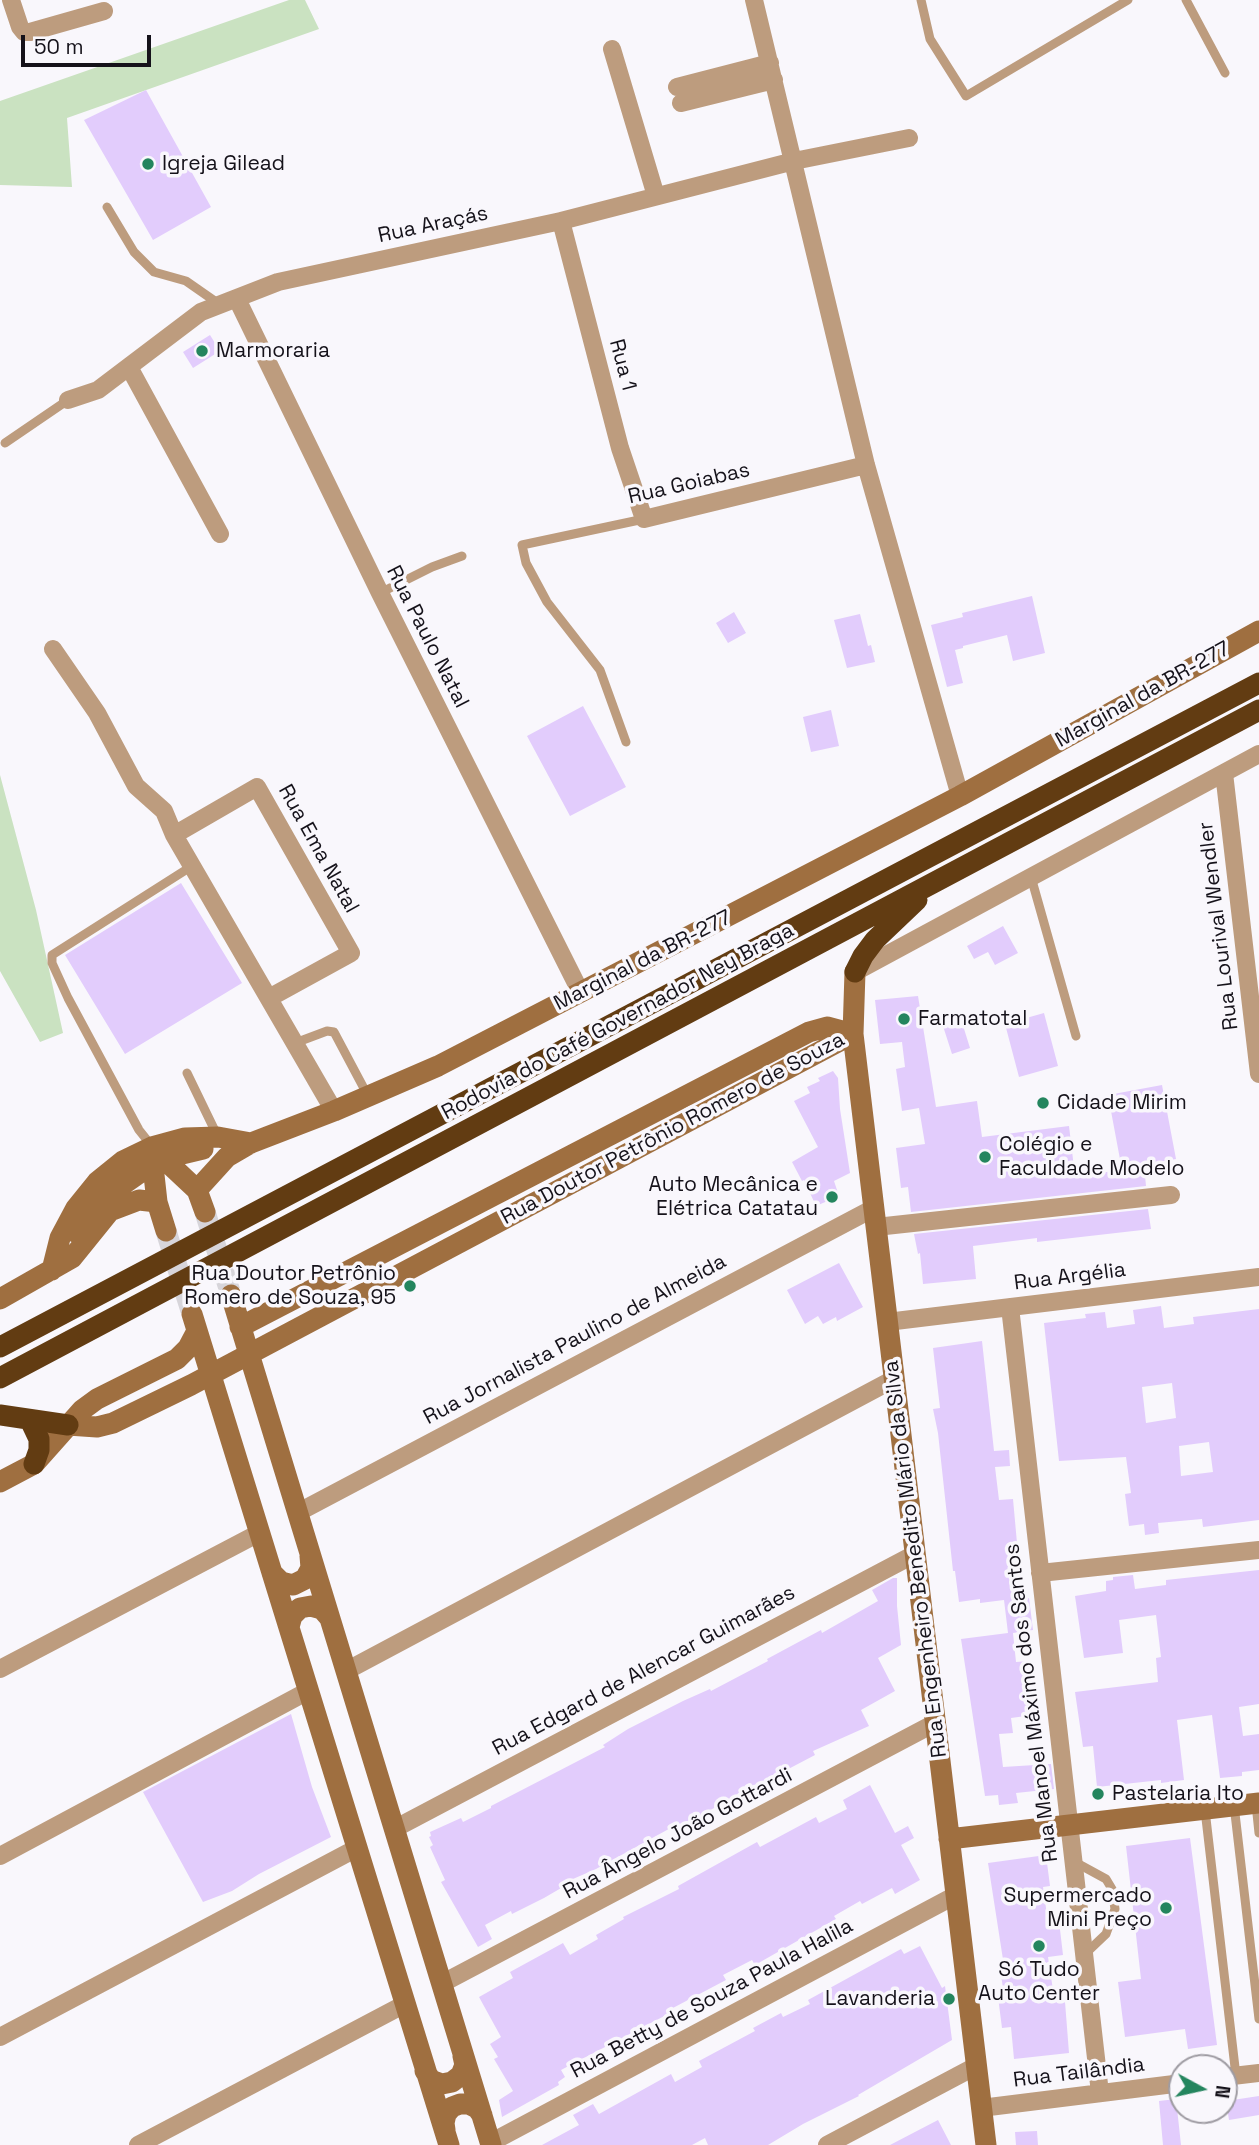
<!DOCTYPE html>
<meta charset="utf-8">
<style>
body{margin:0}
#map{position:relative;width:1259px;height:2145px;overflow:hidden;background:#f9f7fc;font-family:"Space Grotesk",sans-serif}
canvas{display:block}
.north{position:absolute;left:1168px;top:2054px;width:70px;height:70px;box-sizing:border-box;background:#f9f7fc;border:2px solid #9e9ba2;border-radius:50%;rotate:98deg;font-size:19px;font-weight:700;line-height:28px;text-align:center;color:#15121a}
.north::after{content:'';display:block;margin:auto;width:24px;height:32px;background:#24855e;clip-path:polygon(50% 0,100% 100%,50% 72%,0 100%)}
.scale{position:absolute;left:21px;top:35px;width:130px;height:32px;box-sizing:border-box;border:4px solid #15121a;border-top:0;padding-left:9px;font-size:21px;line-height:24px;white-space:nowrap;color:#15121a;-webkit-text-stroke:5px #f9f7fc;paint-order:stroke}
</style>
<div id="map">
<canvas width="1259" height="2145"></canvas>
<div class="north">N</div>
<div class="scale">50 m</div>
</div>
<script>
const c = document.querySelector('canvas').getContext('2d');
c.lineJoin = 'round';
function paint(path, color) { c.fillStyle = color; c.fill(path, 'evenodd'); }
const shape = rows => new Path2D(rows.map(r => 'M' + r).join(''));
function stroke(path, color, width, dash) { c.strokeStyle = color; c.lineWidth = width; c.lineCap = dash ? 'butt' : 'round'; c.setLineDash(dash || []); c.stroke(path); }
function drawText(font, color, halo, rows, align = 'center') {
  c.font = font + ' "Space Grotesk",sans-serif'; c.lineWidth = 7; c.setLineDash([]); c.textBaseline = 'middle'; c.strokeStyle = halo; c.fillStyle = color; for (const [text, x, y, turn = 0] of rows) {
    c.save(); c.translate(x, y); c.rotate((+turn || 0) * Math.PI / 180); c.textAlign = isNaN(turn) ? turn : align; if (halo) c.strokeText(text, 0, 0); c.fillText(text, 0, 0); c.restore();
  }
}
paint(shape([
 [289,0,305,0,319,29,67,118,72,187,0,185,0,101],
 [0,775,36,910,63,1033,40,1042,0,971]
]), '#cae2c1');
paint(shape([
 [146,90,211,207,153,240,84,120],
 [210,335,220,351,193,368,183,352],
 [1032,596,1045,653,1013,661,1007,635,963,646,963,648,955,650,963,683,947,687,931,625,963,617,962,613],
 [734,612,746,633,728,643,716,623],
 [860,614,868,646,871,645,875,662,847,668,834,620],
 [583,706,626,787,570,816,527,736],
 [831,710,839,746,811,752,803,717],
 [181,883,242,983,125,1054,65,955],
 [1003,926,1018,953,995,965,988,952,974,959,967,946],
 [918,996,936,1107,977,1101,982,1137,1069,1126,1075,1176,1122,1170,1108,1095,1162,1085,1176,1159,1144,1165,1146,1186,911,1212,908,1187,901,1188,896,1148,925,1144,919,1108,902,1111,896,1069,905,1067,902,1042,880,1044,875,1000],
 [1044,1013,1058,1066,1019,1077,1005,1024],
 [960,1016,970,1048,952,1054,942,1023],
 [833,1071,838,1078,840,1109,850,1173,834,1181,839,1196,816,1206,804,1180,802,1181,792,1162,818,1147,794,1101,810,1093,807,1087,820,1081,818,1078],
 [1148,1209,1151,1229,1037,1242,1037,1238,973,1246,976,1279,923,1284,920,1253,918,1254,914,1234],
 [839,1263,863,1307,837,1321,836,1317,823,1324,818,1316,805,1324,787,1290],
 [1161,1306,1164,1328,1194,1324,1193,1317,1259,1309,1259,1520,1203,1527,1202,1519,1158,1523,1159,1533,1145,1535,1144,1524,1129,1526,1125,1494,1131,1493,1126,1457,1059,1461,1044,1323,1086,1318,1085,1314,1105,1312,1107,1328,1135,1324,1133,1310],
 [1172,1383,1176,1418,1146,1423,1142,1387],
 [1209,1442,1213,1472,1181,1476,1179,1446],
 [982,1341,994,1451,1009,1450,1010,1466,995,1467,999,1500,1013,1499,1022,1598,1029,1598,1033,1630,1013,1633,1016,1662,1030,1661,1034,1691,1030,1692,1033,1715,1011,1718,1013,1733,999,1734,1003,1767,1051,1764,1054,1789,1016,1793,1018,1803,999,1805,998,1795,985,1796,961,1639,1008,1633,1004,1600,980,1603,980,1599,959,1602,955,1571,953,1571,938,1433,933,1409,940,1408,933,1348],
 [1259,1570,1259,1704,1239,1707,1243,1736,1259,1734,1259,1770,1242,1772,1242,1776,1220,1778,1212,1715,1177,1720,1184,1780,1161,1783,1161,1780,1097,1787,1093,1746,1083,1747,1075,1692,1158,1682,1156,1658,1161,1657,1156,1615,1119,1620,1123,1653,1084,1658,1075,1596,1106,1591,1106,1581,1113,1580,1113,1577,1133,1575,1135,1589,1166,1585,1166,1580],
 [893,1578,897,1578,897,1606,901,1645,878,1658,895,1691,861,1710,869,1726,813,1751,815,1755,678,1827,676,1825,596,1869,566,1882,568,1884,544,1898,512,1914,511,1911,485,1925,492,1939,478,1947,441,1882,445,1880,430,1847,433,1845,429,1837,431,1836,430,1832,461,1818,463,1822,491,1808,491,1806,605,1747,603,1745,628,1729,683,1701,710,1689,711,1691,768,1661,767,1659,793,1645,821,1630,822,1633,878,1601,872,1590],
 [291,1714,312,1787,331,1837,259,1874,232,1891,203,1902,143,1792],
 [870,1785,895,1833,908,1826,914,1838,901,1845,920,1880,895,1894,892,1888,862,1904,860,1901,834,1916,836,1919,755,1965,752,1960,723,1975,726,1980,671,2009,672,2012,561,2070,565,2077,558,2082,559,2085,502,2117,499,2100,513,2091,494,2059,498,2057,490,2044,501,2037,479,1997,513,1978,510,1972,563,1943,570,1955,598,1939,596,1935,624,1919,623,1917,679,1889,678,1886,757,1842,760,1847,816,1817,819,1823,847,1809,843,1800],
 [1190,1838,1217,2045,1188,2049,1185,2029,1125,2037,1118,1982,1141,1979,1126,1846],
 [1046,1855,1050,1886,1043,1887,1048,1922,1059,1921,1063,1955,1048,1957,1053,1990,1064,1989,1069,2053,1014,2059,1011,2027,1002,2028,998,1997,1004,1996,1000,1967,1004,1966,988,1863],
 [920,1946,942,1988,945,1986,952,2040,858,2095,859,2096,803,2124,768,2145,708,2145,705,2138,692,2145,542,2145,579,2125,573,2115,593,2104,599,2114,671,2074,675,2082,702,2067,699,2061,755,2031,753,2028,781,2013,783,2017,810,2004,808,2000,901,1949,904,1954],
 [1259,2096,1259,2115,1229,2120,1226,2101],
 [1176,2099,1181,2145,1163,2145,1159,2101],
 [938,2120,951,2145,890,2145],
 [1037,2131,1038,2145,1016,2145,1015,2132]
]), '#e2ccfc');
stroke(shape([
 [205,1212,231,1295],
 [166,1231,192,1314]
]), '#d7d5da', 21, [21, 10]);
stroke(shape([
 [921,0,930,39,966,96,1128,0],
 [1186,0,1225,73],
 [107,207,134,252,154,272,186,281,219,304],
 [5,443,68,400],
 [380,593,432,567,462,556],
 [626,742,600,670,547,602,526,563,522,545,644,519],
 [1031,877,1076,1036],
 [295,1043,327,1031,334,1032,368,1096],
 [187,1073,217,1135],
 [151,1145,139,1130,68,998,52,963,52,955,192,866],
 [1256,1804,1259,1833],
 [1234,1805,1259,2019],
 [1205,1810,1236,2076],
 [1073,1861,1106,1879,1112,1889,1115,1909,1106,1934,1085,1954]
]), '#bd9c7e', 9);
stroke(shape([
 [11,0,20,27,24,32,30,32,104,11],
 [754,0,866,465,960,796],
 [612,49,656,196],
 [677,87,770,63],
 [681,103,774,80],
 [561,221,620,448,644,519,866,465],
 [237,299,380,593,581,993],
 [129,367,220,534],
 [68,400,98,390,201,312,278,282,561,221,794,161,909,138],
 [53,649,97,713,136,786,164,811,174,835,334,1111],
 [1224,773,1259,1074],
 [174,835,257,787,351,953,269,998],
 [855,972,1259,754],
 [876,1227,1171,1195],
 [1010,1307,1100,2093],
 [887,1322,1259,1277],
 [297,1513,874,1208],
 [1040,1573,1259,1550],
 [0,1669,259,1533],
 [346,1671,894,1379],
 [394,1829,915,1554],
 [0,1856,308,1691],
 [441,1984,935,1723],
 [0,2037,357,1848],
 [1224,2077,1259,2073],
 [981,2108,1182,2083],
 [490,2143,956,1895],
 [138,2145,405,2004],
 [827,2145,976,2066]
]), '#bd9c7e', 18);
stroke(shape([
 [855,972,853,1034,986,2145],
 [165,1160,197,1190,205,1212],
 [153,1166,157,1202,166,1231],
 [197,1190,227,1157,251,1143,334,1111,438,1066,960,796,1259,631],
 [75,1232,89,1214,114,1191,141,1172,178,1155,203,1149],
 [52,1270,60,1238,76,1208,97,1182,123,1161,152,1147,185,1138,218,1137,251,1143],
 [231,1295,491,2145],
 [0,1299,72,1258,110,1211,139,1200,157,1202],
 [192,1314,449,2145],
 [240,1327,809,1032,827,1027,853,1034],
 [68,1425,97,1427,113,1423,191,1385,853,1034],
 [0,1482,34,1464,82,1410,97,1399,177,1359,188,1348,197,1331],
 [272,1573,281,1582,293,1585,305,1579,311,1568,310,1556],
 [289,1627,292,1616,300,1608,311,1606,322,1609,329,1617],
 [949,1839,1259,1803],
 [425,2071,431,2080,442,2084,452,2082,461,2075,465,2065,463,2056],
 [445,2130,444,2123,446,2114,452,2107,460,2104,469,2104,477,2108,482,2115]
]), '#9f6f40', 21);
stroke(shape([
 [855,972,863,956,875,940,917,900],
 [0,1347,1259,683],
 [0,1378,1259,710],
 [0,1415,68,1425],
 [30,1420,39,1439,39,1450,34,1464]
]), '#623c12', 21);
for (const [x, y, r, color] of [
 [148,164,7,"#24855e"],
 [202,351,7,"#24855e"],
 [904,1019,7,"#24855e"],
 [1043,1103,7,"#24855e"],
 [985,1157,7,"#24855e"],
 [832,1197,7,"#24855e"],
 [410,1286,7,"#24855e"],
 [1098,1794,7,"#24855e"],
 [1166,1908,7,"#24855e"],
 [1039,1946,7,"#24855e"],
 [949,1999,7,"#24855e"]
]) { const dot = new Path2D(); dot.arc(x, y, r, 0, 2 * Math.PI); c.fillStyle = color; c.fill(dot); stroke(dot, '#f9f7fc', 2.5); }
drawText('21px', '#15121a', '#f9f7fc', [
 ["Igreja Gilead",162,164],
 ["Marmoraria",216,351],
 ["Farmatotal",918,1019],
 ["Cidade Mirim",1057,1103],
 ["Colégio e",999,1145],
 ["Faculdade Modelo",999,1169],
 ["Auto Mecânica e",818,1185,"right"],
 ["Elétrica Catatau",818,1209,"right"],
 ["Rua Doutor Petrônio",396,1274,"right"],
 ["Romero de Souza, 95",396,1298,"right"],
 ["Pastelaria Ito",1112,1794],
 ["Supermercado",1152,1896,"right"],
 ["Mini Preço",1152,1920,"right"],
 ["Só Tudo",1039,1970,"center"],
 ["Auto Center",1039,1994,"center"],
 ["Lavanderia",935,1999,"right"]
], 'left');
drawText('21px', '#15121a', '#f9f7fc', [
 ["Rua Araçás",433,225,-12],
 ["Rua 1",622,365,75],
 ["Rua Goiabas",689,484,-13],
 ["Rua Paulo Natal",427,637,63],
 ["Marginal da BR-277",1143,695,-29],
 ["Rua Ema Natal",318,849,61],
 ["Rua Lourival Wendler",1219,926,-97],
 ["Marginal da BR-277",643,961,-27],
 ["Rodovia do Café Governador Ney Braga",618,1022,-28],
 ["Rua Doutor Petrônio Romero de Souza",673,1129,-28],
 ["Rua Argélia",1070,1277,-7],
 ["Rua Jornalista Paulino de Almeida",575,1340,-28],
 ["Rua Engenheiro Benedito Mário da Silva",916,1559,-97],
 ["Rua Edgard de Alencar Guimarães",644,1671,-28],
 ["Rua Manoel Máximo dos Santos",1032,1703,-97],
 ["Rua Ângelo João Gottardi",678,1834,-28],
 ["Rua Betty de Souza Paula Halila",712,1999,-28],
 ["Rua Tailândia",1079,2073,-7]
]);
</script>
